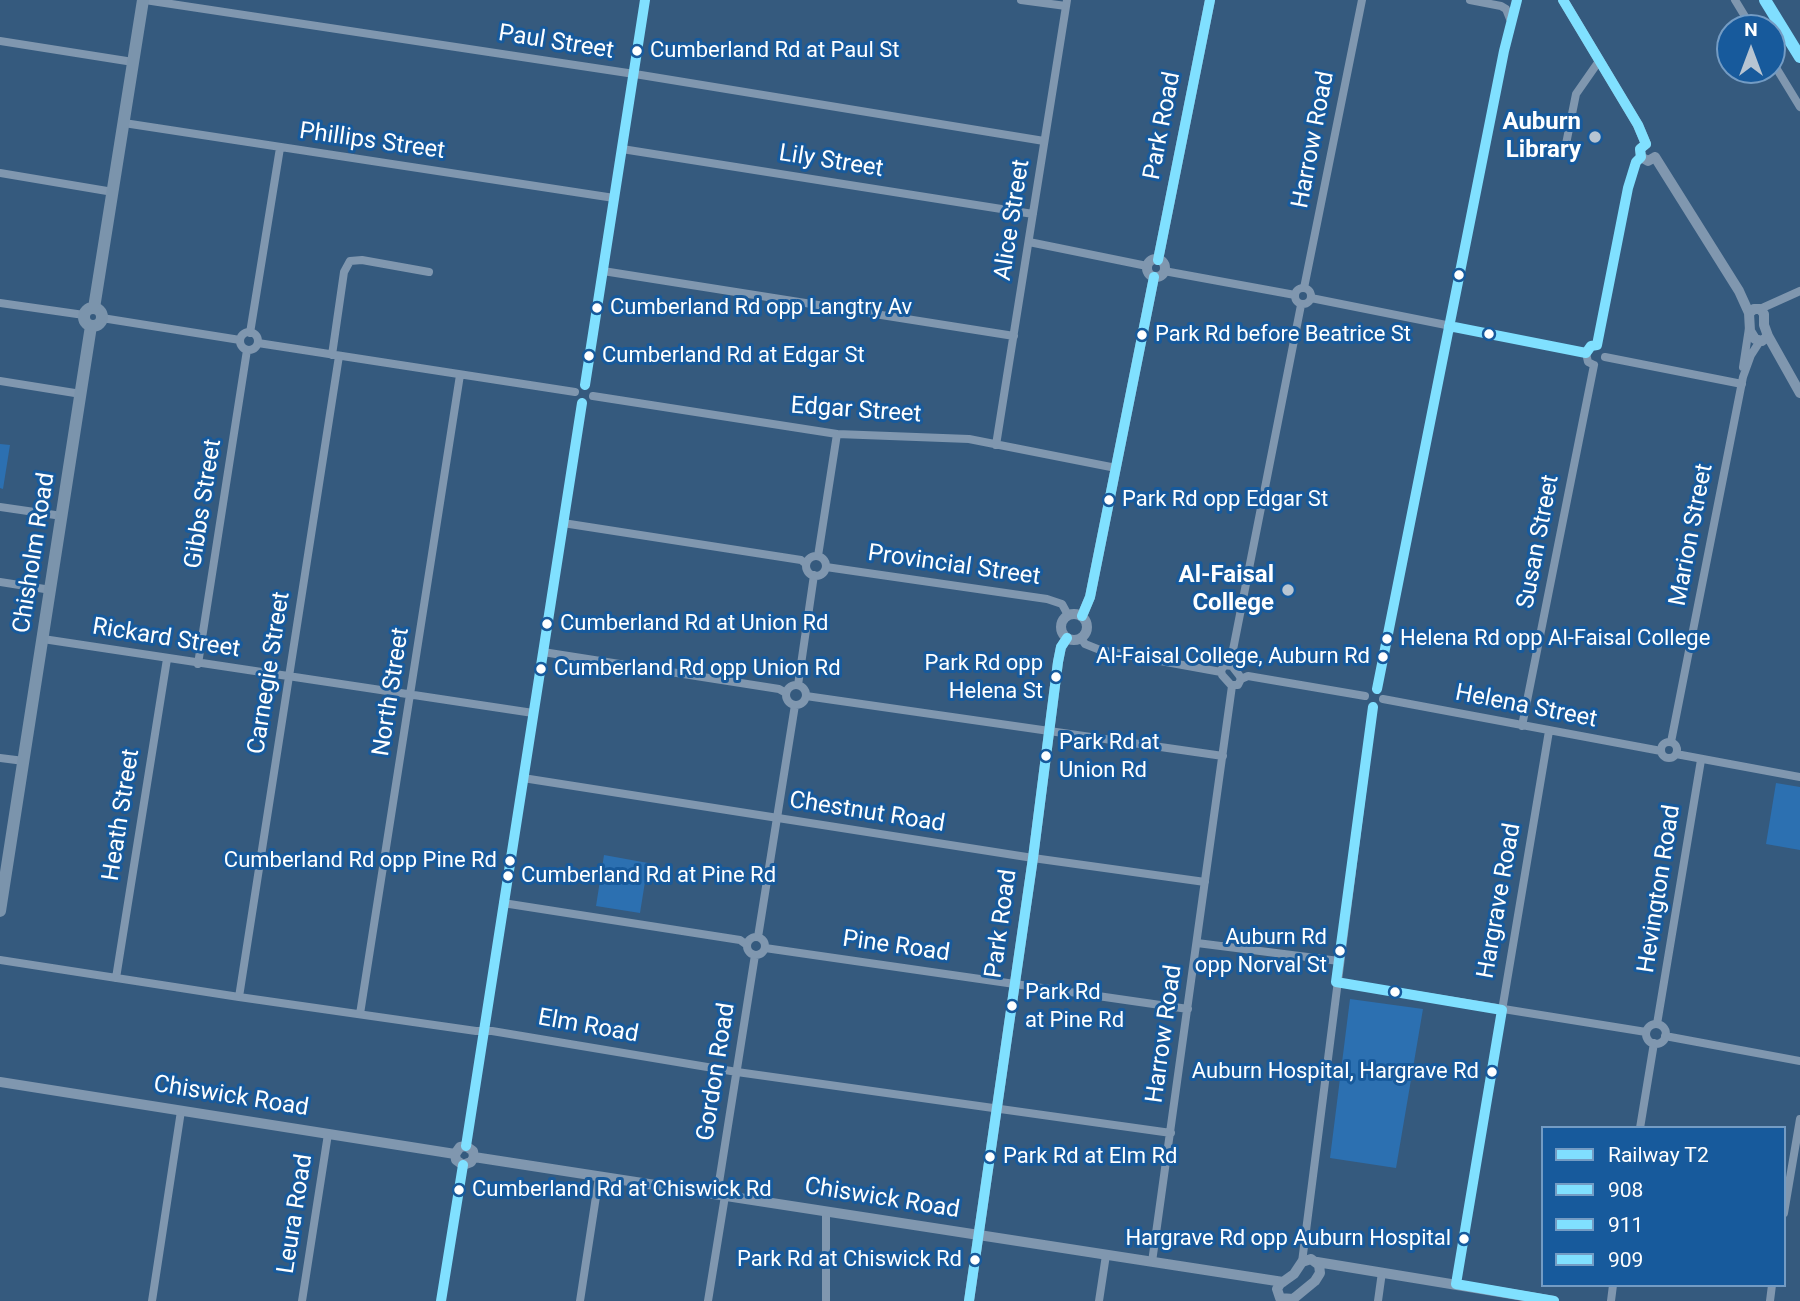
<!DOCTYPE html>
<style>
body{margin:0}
#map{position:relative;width:1800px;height:1301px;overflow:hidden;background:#355a7e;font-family:Roboto,sans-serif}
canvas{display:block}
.legend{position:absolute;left:1541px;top:1126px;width:245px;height:161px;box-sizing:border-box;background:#175a9c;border:2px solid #749cc4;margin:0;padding:9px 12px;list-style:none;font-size:21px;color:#fff}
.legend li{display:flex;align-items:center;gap:14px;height:35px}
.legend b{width:35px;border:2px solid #749cc4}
.north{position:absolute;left:1716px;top:14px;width:70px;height:70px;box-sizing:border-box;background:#175a9c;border:2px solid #749cc4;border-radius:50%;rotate:0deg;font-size:19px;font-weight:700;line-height:28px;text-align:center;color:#fff}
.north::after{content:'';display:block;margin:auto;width:24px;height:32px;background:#b8c5d2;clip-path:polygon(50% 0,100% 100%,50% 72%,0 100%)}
</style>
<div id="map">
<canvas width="1800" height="1301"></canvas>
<ul class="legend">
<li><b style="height:9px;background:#80deff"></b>Railway T2</li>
<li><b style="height:9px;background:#80e0ff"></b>908</li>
<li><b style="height:9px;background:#80e0ff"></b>911</li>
<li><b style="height:9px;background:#80e0ff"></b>909</li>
</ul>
<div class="north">N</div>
</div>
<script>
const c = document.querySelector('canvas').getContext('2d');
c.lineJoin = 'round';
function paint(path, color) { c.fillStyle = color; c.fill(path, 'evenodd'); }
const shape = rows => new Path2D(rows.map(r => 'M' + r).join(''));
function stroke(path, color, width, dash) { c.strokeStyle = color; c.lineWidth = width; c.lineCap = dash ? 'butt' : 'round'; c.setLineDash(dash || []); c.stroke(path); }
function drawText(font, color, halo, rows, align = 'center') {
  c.font = font + ' Roboto,sans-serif'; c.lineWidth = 6; c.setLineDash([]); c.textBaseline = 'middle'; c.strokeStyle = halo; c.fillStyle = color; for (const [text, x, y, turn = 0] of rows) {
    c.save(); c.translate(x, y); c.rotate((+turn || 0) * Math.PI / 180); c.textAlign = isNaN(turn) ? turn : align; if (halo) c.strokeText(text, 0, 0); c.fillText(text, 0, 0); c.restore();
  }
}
paint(shape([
 [0,444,10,445,3,489,0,488],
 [1776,783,1800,787,1800,850,1766,844],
 [604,855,648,863,640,913,596,906],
 [1350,999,1423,1009,1396,1168,1330,1158]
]), '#2c70b1');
stroke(shape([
 [145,0,641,75,1044,141],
 [1021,0,1066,6],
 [1470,0,1501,6,1506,9,1510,19],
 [1735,0,1752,28],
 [0,41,133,62],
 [1772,61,1800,107],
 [124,123,614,198],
 [1566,144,1576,94,1599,61],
 [622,149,1033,214],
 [0,173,113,192],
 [1029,242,1147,266],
 [603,271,1014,336],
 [1164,271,1295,295],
 '1295 296a8 8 0 1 1 16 0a8 8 0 1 1-16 0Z',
 [1304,288,1362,0],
 [1311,298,1586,353],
 [0,303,84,315],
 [1760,309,1800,291],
 [102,318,240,340],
 '240 341a9 9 0 1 1 18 0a9 9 0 1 1-18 0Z',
 [250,333,280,148],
 [258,343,575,392],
 [1597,345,1628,188,1636,162,1641,157],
 [332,355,344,272,350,261,362,260,429,272],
 [1605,357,1742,384],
 [1594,365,1588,362,1586,353,1591,346,1597,345],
 [1743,367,1749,328],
 [0,381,81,394],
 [585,385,645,0],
 [593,396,837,434,969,439,1116,468],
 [996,445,1067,0],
 [0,507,62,516],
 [563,523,801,560,806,564],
 [818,556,837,434],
 '806 566a10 10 0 1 1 20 0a10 10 0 1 1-20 0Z',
 [826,567,1047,599,1062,604,1068,615],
 [0,582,51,590],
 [1081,638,1085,644,1100,650,1221,672],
 [43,639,533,713],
 [543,652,779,689,786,693],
 [198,664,247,350],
 [1225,665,1232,666,1239,675,1241,679,1238,685,1231,685,1222,675,1221,670,1225,665],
 [1230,665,1301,305],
 [1241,679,1248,676,1365,696],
 '786 695a10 10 0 1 1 20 0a10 10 0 1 1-20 0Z',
 [798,685,814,575],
 [1377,689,1504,51,1517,0],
 [806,696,1223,756],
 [1383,699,1661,751],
 [1522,726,1594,365],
 '1661 750a8 8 0 1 1 16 0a8 8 0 1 1-16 0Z',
 [1671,742,1743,377,1751,355,1760,341],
 [1676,754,1800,777],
 [0,758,24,761],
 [523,778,1033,858,1205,882],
 [503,903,740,940,747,945],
 [758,937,795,705],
 '747 946a9 9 0 1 1 18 0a9 9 0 1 1-18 0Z',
 [1197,943,1339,961],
 [765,948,1188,1009],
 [0,960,239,997,476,1031,492,1031,737,1072,1171,1133],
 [116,978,167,659],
 [1336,982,1646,1032],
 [239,997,339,356],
 [360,1014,460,375],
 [1657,1024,1701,760],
 '1646 1034a10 10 0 1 1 20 0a10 10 0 1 1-20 0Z',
 [1665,1036,1800,1061],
 [1640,1128,1654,1043],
 [466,1146,582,403],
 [717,1195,755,955],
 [826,1212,826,1301],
 [1784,1213,1800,1119],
 [1152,1262,1232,686],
 [1302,1262,1373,707],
 [1456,1284,1549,731],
 [152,1301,181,1111],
 [302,1301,328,1134],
 [441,1301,463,1165],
 [580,1301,599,1177],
 [708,1301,725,1196],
 [1099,1301,1106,1255],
 [1378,1301,1382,1272],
 [1611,1301,1613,1285],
 [1770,1301,1772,1285]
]), '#8097af', 8);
stroke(shape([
 [1563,0,1638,125,1646,144],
 [1646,144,1640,149,1641,157,1648,161,1655,157],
 [1655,157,1739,291,1749,313],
 '1147 268a9 9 0 1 1 18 0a9 9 0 1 1-18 0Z',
 [1158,260,1210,0],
 [1754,309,1760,309,1764,314,1764,325,1768,336,1762,341,1755,339,1750,331,1749,313,1754,309],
 [1768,336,1800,393],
 '1061 627a13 13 0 1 1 26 0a13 13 0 1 1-26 0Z',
 [1082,616,1090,597,1154,277],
 [0,1082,455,1154],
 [455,1154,456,1160,463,1165,471,1162,474,1157],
 [455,1154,460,1147,466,1146,473,1151,474,1157],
 [474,1157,1283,1282],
 [1311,1259,1319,1265,1320,1273,1315,1281,1293,1299,1280,1298,1277,1289,1280,1284,1294,1274,1302,1262,1311,1259],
 [1317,1262,1554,1301],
 [969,1301,1033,858,1058,662,1061,647,1067,638]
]), '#8097af', 10);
stroke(shape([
 [94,308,143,0],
 '84 317a9 9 0 1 1 18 0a9 9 0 1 1-18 0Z',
 [0,911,91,326]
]), '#7b94ac', 12);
stroke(shape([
 [1449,326,1586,353,1591,346,1597,345,1628,188,1636,162,1641,157,1640,149,1646,144,1638,125,1563,0],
 [1377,689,1504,51,1517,0],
 [1336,982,1373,707],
 [1336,982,1502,1010],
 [1456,1284,1502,1010],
 [1456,1284,1554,1301]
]), '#80e0ff', 10);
stroke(shape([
 [1158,260,1210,0],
 [1082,616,1090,597,1154,277],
 [969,1301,1033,858,1058,662,1061,647,1067,638]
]), '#80e0ff', 10);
stroke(shape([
 [585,385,645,0],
 [466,1146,582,403],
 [441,1301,463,1165]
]), '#80e0ff', 10);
stroke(shape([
 [1765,0,1800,57]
]), '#80deff', 12);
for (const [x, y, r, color] of [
 [637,51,6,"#fff"],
 [1595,137,7,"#b8c5d2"],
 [1459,275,6,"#fff"],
 [597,308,6,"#fff"],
 [1489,334,6,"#fff"],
 [1142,335,6,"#fff"],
 [589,356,6,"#fff"],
 [1109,500,6,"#fff"],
 [1288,590,7,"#b8c5d2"],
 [547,624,6,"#fff"],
 [1387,639,6,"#fff"],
 [1383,657,6,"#fff"],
 [541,669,6,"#fff"],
 [1056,677,6,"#fff"],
 [1046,756,6,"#fff"],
 [510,861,6,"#fff"],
 [508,876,6,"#fff"],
 [1340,951,6,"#fff"],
 [1395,992,6,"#fff"],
 [1012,1006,6,"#fff"],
 [1492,1072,6,"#fff"],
 [990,1157,6,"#fff"],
 [459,1190,6,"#fff"],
 [1464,1239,6,"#fff"],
 [975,1260,6,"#fff"]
]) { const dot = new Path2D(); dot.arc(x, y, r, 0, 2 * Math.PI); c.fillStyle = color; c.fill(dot); stroke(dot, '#175a9c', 2.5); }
drawText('22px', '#fff', '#175a9c', [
 ["Cumberland Rd at Paul St",650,51],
 ["Cumberland Rd opp Langtry Av",610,308],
 ["Park Rd before Beatrice St",1155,335],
 ["Cumberland Rd at Edgar St",602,356],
 ["Park Rd opp Edgar St",1122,500],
 ["Cumberland Rd at Union Rd",560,624],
 ["Helena Rd opp Al-Faisal College",1400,639],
 ["Al-Faisal College, Auburn Rd",1370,657,"right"],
 ["Park Rd opp",1043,664,"right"],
 ["Helena St",1043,692,"right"],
 ["Cumberland Rd opp Union Rd",554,669],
 ["Park Rd at",1059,743],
 ["Union Rd",1059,771],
 ["Cumberland Rd opp Pine Rd",497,861,"right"],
 ["Cumberland Rd at Pine Rd",521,876],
 ["Auburn Rd",1327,938,"right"],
 ["opp Norval St",1327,966,"right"],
 ["Park Rd",1025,993],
 ["at Pine Rd",1025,1021],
 ["Auburn Hospital, Hargrave Rd",1479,1072,"right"],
 ["Park Rd at Elm Rd",1003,1157],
 ["Cumberland Rd at Chiswick Rd",472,1190],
 ["Hargrave Rd opp Auburn Hospital",1451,1239,"right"],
 ["Park Rd at Chiswick Rd",962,1260,"right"]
], 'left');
drawText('24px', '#fff', '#175a9c', [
 ["Paul Street",556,43,9],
 ["Park Road",1163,126,-79],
 ["Harrow Road",1314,140,-79],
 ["Phillips Street",372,142,8],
 ["Lily Street",831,162,9],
 ["Alice Street",1013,220,-81],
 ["Edgar Street",856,411,4],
 ["Gibbs Street",204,504,-81],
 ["Marion Street",1692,535,-79],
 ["Susan Street",1539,542,-79],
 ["Chisholm Road",35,553,-81],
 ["Provincial Street",954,566,8],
 ["Rickard Street",166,639,9],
 ["Carnegie Street",270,673,-81],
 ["North Street",392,692,-81],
 ["Helena Street",1526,707,11],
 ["Chestnut Road",867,813,9],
 ["Heath Street",122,815,-81],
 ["Hevington Road",1660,889,-81],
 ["Hargrave Road",1500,901,-80],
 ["Park Road",1002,924,-82],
 ["Pine Road",896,947,8],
 ["Elm Road",588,1027,10],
 ["Harrow Road",1165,1034,-82],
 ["Gordon Road",717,1072,-81],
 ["Chiswick Road",231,1097,9],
 ["Chiswick Road",882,1199,9],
 ["Leura Road",296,1214,-81]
]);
drawText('bold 24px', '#fff', '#175a9c', [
 ["Auburn",1581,123],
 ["Library",1581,151],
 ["Al-Faisal",1274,576],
 ["College",1274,604]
], 'right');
</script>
